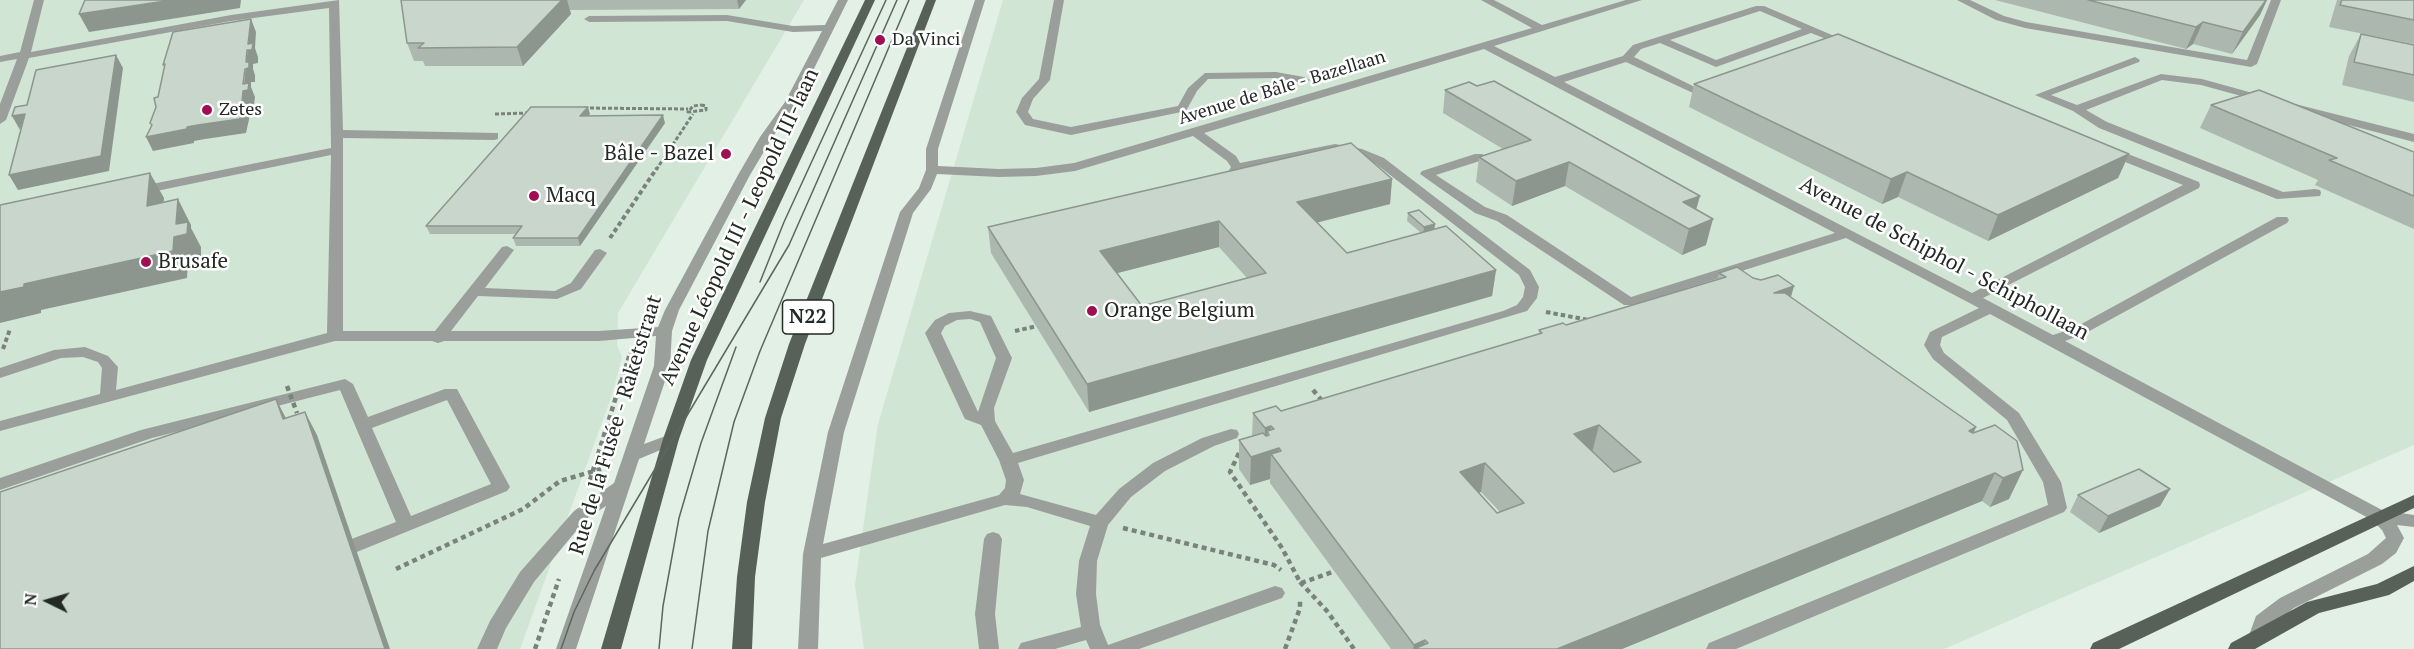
<!DOCTYPE html>
<meta charset="utf-8">
<style>
body{margin:0}
#map{position:relative;width:2414px;height:649px;overflow:hidden;background:#e2f0e5;font-family:"PT Serif",serif}
canvas{display:block}
.north{position:absolute;left:18px;top:571px;width:60px;height:60px;-webkit-text-stroke:4px #fff;paint-order:stroke;rotate:275deg;font-size:16px;font-weight:700;line-height:24px;text-align:center;color:#232925}
.north::after{content:'';display:block;margin:auto;width:21px;height:27px;background:#232925;clip-path:polygon(50% 0,100% 100%,50% 72%,0 100%)}
</style>
<div id="map">
<canvas width="2414" height="649"></canvas>
<div class="north">N</div>
</div>
<script>
const c = document.querySelector('canvas').getContext('2d');
c.lineJoin = 'round';
function paint(path, color) { c.fillStyle = color; c.fill(path, 'evenodd'); }
const shape = rows => new Path2D(rows.map(r => 'M' + r).join(''));
function stroke(path, color, width, dash) { c.strokeStyle = color; c.lineWidth = width; c.lineCap = dash ? 'butt' : 'round'; c.setLineDash(dash || []); c.stroke(path); }
function drawText(font, color, halo, rows, align = 'center') {
  c.font = font + ' "PT Serif",serif'; c.lineWidth = 5; c.setLineDash([]); c.textBaseline = 'middle'; c.strokeStyle = halo; c.fillStyle = color; for (const [text, x, y, turn = 0] of rows) {
    c.save(); c.translate(x, y); c.rotate((+turn || 0) * Math.PI / 180); c.textAlign = isNaN(turn) ? turn : align; if (halo) c.strokeText(text, 0, 0); c.fillText(text, 0, 0); c.restore();
  }
}
paint(shape([
 [0,0,804,0,618,313,617,345,622,357,613,392,520,649,0,649],
 [1003,0,2414,0,2414,445,1944,649,864,649,855,585,878,424]
]), '#d1e5d5');
stroke(shape([
 [701,105,706,106,706,110,688,112,693,106,701,105],
 [584,108,688,109],
 [495,114,529,113],
 [656,170,693,114]
]), '#79837c', 3, [4, 2]);
stroke(shape([
 [610,238,657,168],
 [1546,312,1589,320],
 [1015,331,1037,326],
 [3,349,10,329],
 [621,382,630,353]
]), '#79837c', 4, [4.5, 3]);
stroke(shape([
 [1313,390,1324,403],
 [1239,453,1230,472,1282,548,1300,582],
 [590,480,621,381],
 [1123,528,1274,565,1281,570],
 [396,569,523,509,560,481,601,469],
 [1300,582,1327,611,1354,649],
 [1301,583,1335,571],
 [535,649,559,579],
 [1285,649,1300,608,1300,599]
]), '#79837c', 4.5, [5, 4]);
paint(shape([
 [34,0,44,0,31,52,231,15,339,0,343,130,498,133,498,139,494,140,343,138,343,331,435,331,502,247,507,246,514,250,485,288,555,291,571,283,595,250,600,249,607,253,581,289,557,299,478,296,451,331,599,331,658,327,665,310,738,175,760,137,785,102,822,31,793,32,727,21,589,22,584,19,589,16,727,15,793,26,825,25,838,0,848,0,797,103,772,138,750,175,679,310,672,331,670,366,644,444,671,434,677,435,679,439,677,443,639,459,576,649,556,649,606,506,586,519,534,582,506,628,497,649,477,649,490,621,520,572,574,511,614,483,654,366,656,336,599,341,444,341,438,343,432,341,335,341,0,431,0,421,100,394,102,368,98,362,83,357,61,358,0,378,0,368,54,350,85,347,108,356,118,367,116,390,327,333,331,155,137,195,131,191,137,187,331,148,329,8,231,21,29,58,6,120,0,124,0,104,17,59,0,62,0,56,20,52,34,0],
 [975,0,985,0,938,149,938,166,999,169,1036,168,1074,163,1532,28,1481,0,1494,0,1542,25,1626,0,1642,0,1494,46,1555,77,1623,56,1633,45,1756,6,1764,6,1853,44,1844,46,1811,33,1716,67,1660,43,1641,49,1634,57,1697,88,1697,92,1693,93,1626,62,1564,82,1972,293,2183,185,2105,154,2105,148,2113,148,2199,182,2200,185,2199,188,1983,298,2053,335,2074,328,2277,217,2287,217,2289,220,2287,223,2084,334,2065,341,2382,510,2414,515,2414,527,2397,525,2404,538,2396,553,2382,564,2294,608,2272,625,2265,643,2258,646,2251,643,2248,638,2256,616,2280,598,2368,554,2386,538,2382,530,2372,520,1990,314,1942,337,1940,345,1944,353,2019,413,2061,482,2067,508,2064,512,1736,649,1706,649,1709,643,2048,505,2043,482,2007,420,1933,359,1924,345,1930,332,1979,308,1846,238,1634,305,1624,305,1497,221,1475,213,1420,174,1422,171,1475,154,1483,154,1483,160,1436,175,1485,207,1507,215,1631,297,1835,233,1484,49,1204,133,1236,156,1240,163,1335,144,1362,149,1384,158,1530,270,1539,287,1537,298,1527,311,1018,463,1024,480,1020,494,1096,515,1119,489,1153,463,1202,438,1231,429,1237,430,1239,434,1237,438,1214,446,1165,471,1131,497,1108,525,1097,561,1096,594,1100,625,1108,645,1275,586,1282,588,1285,593,1282,598,1139,649,1090,649,1086,640,1055,649,1018,649,1021,643,1081,627,1076,594,1079,561,1090,526,1027,507,1005,505,821,558,818,649,798,649,803,554,828,432,900,212,919,188,926,170,926,149,975,0],
 [1760,11,1802,29,1716,60,1670,40,1760,11],
 [1193,136,1227,161,1231,167,1227,174,1233,178,1237,177,1242,170,1335,152,1355,155,1376,164,1519,275,1525,287,1523,297,1517,305,1503,311,1013,453,995,421,994,408,1012,358,991,316,970,311,949,313,935,320,925,333,963,415,965,419,981,425,999,460,1006,480,1005,488,999,495,823,544,844,432,913,213,931,189,937,174,999,177,1036,176,1075,171,1193,136],
 [970,319,980,322,996,358,978,412,941,333,945,326,957,320,970,319],
 [1054,0,1064,0,1050,80,1033,99,1028,112,1033,119,1071,127,1178,106,1188,88,1205,73,1276,72,1304,77,1310,80,1304,83,1276,78,1208,79,1197,91,1186,111,1071,135,1025,125,1016,112,1022,98,1039,79,1054,0],
 [1957,0,1970,0,2004,16,2026,22,2247,60,2271,0,2281,0,2257,64,2251,67,2025,28,1996,20,1957,0],
 [2135,57,2140,60,2139,62,2051,95,2077,105,2161,74,2202,79,2267,97,2267,101,2263,102,2201,85,2162,80,2086,110,2107,122,2283,192,2315,189,2320,190,2321,193,2320,196,2277,199,2099,128,2073,111,2035,95,2135,57],
 [2295,104,2414,134,2414,142,2291,110,2289,108,2295,104],
 [345,379,353,384,368,417,445,389,457,389,510,487,507,491,342,558,335,560,328,558,326,553,328,548,396,522,340,390,152,438,0,490,0,478,141,430,345,379],
 [447,400,491,484,411,516,372,428,447,400],
 [993,532,999,534,1002,539,995,614,999,649,979,649,975,614,984,539,987,534,993,532]
]), '#9a9f9b');
paint(shape([
 [865,0,875,0,707,360,679,439,621,649,601,649,663,439,691,360,865,0],
 [926,0,936,0,805,344,781,418,765,502,755,577,752,649,732,649,737,577,747,502,765,418,789,344,926,0],
 [2414,495,2414,508,2119,649,2090,649,2093,643,2414,495],
 [2414,566,2414,581,2389,595,2319,613,2255,649,2228,649,2231,643,2307,602,2377,584,2414,566]
]), '#576159');
stroke(shape([
 [760,282,784,222,886,0],
 [561,649,574,612,594,571,789,245,897,0],
 [659,649,663,606,679,518,701,443,736,347],
 [692,649,708,531,734,422,760,351,909,0]
]), '#5d655f', 1.5);
stroke(shape([
 [287,386,297,413]
]), '#79837c', 4.5, [5, 4]);
paint(shape([
 [401,0,746,0,739,9,570,10,571,14,523,66,425,66,423,61,414,61,407,43],
 [1995,0,2267,0,2260,15,2232,54,2193,44,2186,49],
 [2337,0,2414,0,2414,44,2329,27],
 [2361,34,2414,45,2414,102,2342,85,2349,56],
 [1694,84,2129,154,2118,178,1988,241,1898,197,1882,204,1689,107],
 [1445,90,1696,210,1706,245,1682,255,1565,186,1512,206,1476,182,1479,157,1503,149,1443,113],
 [2211,105,2414,152,2414,229,2315,185,2318,180,2200,128],
 [590,114,588,116,665,123,580,246,516,246,513,238,517,234,430,234,426,226],
 [1392,179,1390,204,1317,222,1347,253,1421,233,1407,221,1408,213,1435,224,1434,229,1496,270,1492,296,1089,412,991,253,988,227],
 [1219,247,1247,278,1142,306,1117,273],
 [1719,273,1794,286,1791,297,1974,433,1995,425,2009,499,1990,507,1982,501,1622,649,1391,649,1270,483,1270,479,1250,485,1239,469,1239,440,1252,436,1253,413,1281,411,1539,334,1539,330,1566,325,1717,280],
 [1478,492,1481,492,1500,512,1497,513],
 [2170,489,2160,506,2099,533,2070,512,2078,495]
]), '#acb8af');
paint(shape([
 [172,0,241,0,240,8,89,32,79,14],
 [562,0,567,0,571,14,523,66,517,47],
 [737,0,746,0,739,9],
 [2266,0,2267,0,2260,15,2232,54,2243,32],
 [251,19,256,32,255,48,258,57,258,63,253,64,253,69,255,75,255,82,251,82,251,87,255,97,254,104,249,105,248,111,250,115,246,133,205,139,194,141,194,143,153,151,146,137,187,127,242,102],
 [2203,22,2193,44,2186,49,2196,27],
 [116,55,123,68,109,171,18,190,9,175],
 [588,107,590,114,583,123,580,116],
 [25,114,20,130,12,116],
 [663,115,665,123,580,246,578,238],
 [2129,154,2118,178,1988,241,1998,215],
 [1569,162,1565,186,1512,206,1516,181],
 [1907,172,1898,197,1882,204,1891,179],
 [150,173,164,198,161,231,147,206],
 [1392,179,1390,204,1296,228,1297,202],
 [1700,196,1693,221,1683,202],
 [178,199,191,225,191,228,201,247,201,260,188,263,187,278,41,310,41,313,0,323,0,292,24,284,176,224],
 [1713,219,1706,245,1682,255,1689,229],
 [1219,221,1219,247,1102,277,1100,251],
 [1435,224,1434,232,1423,235,1424,227],
 [1496,270,1492,296,1089,412,1087,384],
 [1794,286,1786,313,1774,293],
 [276,399,288,422,283,419],
 [305,412,317,435,390,649,385,649],
 [1599,425,1592,453,1574,434],
 [1271,426,1270,451,1279,448,1278,464,1271,454,1270,479,1250,485,1251,457,1264,452,1265,428],
 [1267,431,1269,435,1267,452],
 [1976,427,1964,456,1969,431],
 [1485,463,1481,492,1455,501,1460,472],
 [2023,470,2009,499,1990,507,2003,478],
 [1995,473,1982,501,1622,649,1557,649],
 [2170,489,2160,506,2099,533,2108,516],
 [1425,640,1424,649,1413,649,1414,645]
]), '#8c968e');
const building = shape([
 [85,0,172,0,79,14,85,0],
 [401,0,562,0,517,47,418,48,424,43,407,43,401,0],
 [2088,0,2266,0,2243,32,2203,22,2196,27,2088,0],
 [2342,0,2414,0,2414,20,2340,5,2342,0],
 [251,19,248,44,253,43,252,50,247,50,246,62,249,62,249,68,245,69,243,84,249,83,248,90,243,91,242,102,244,101,240,119,198,125,187,127,187,129,146,137,152,125,150,123,156,107,154,98,158,97,165,64,163,65,173,32,251,19],
 [1838,34,2129,154,1998,215,1907,172,1891,179,1694,84,1838,34],
 [2361,34,2414,45,2414,75,2354,62,2361,34],
 [116,55,101,156,9,175,25,114,12,116,15,107,27,105,36,70,116,55],
 [1494,81,1700,196,1683,202,1713,219,1689,229,1569,162,1516,181,1479,157,1531,140,1445,90,1469,82,1477,86,1494,81],
 [2259,90,2414,152,2414,196,2329,160,2337,158,2211,105,2259,90],
 [531,107,588,107,580,116,663,115,578,238,513,238,522,226,426,226,531,107],
 [1351,143,1392,179,1297,202,1347,253,1446,226,1496,270,1087,384,988,227,1351,143],
 [1219,221,1266,273,1142,306,1100,251,1219,221],
 [150,173,147,206,178,199,176,224,188,222,187,234,174,237,173,251,24,284,24,287,0,292,0,205,150,173],
 [1419,210,1435,224,1424,227,1408,213,1419,210],
 [1737,267,1753,278,1761,280,1778,275,1794,286,1774,293,1785,293,1976,427,1969,431,1973,433,1995,425,2017,441,2023,470,2003,478,1995,473,1557,649,1414,649,1428,643,1425,640,1414,645,1271,454,1281,451,1279,448,1251,457,1239,440,1263,433,1266,436,1269,435,1267,431,1274,429,1271,426,1265,428,1253,413,1276,406,1281,411,1542,333,1539,330,1563,323,1566,325,1726,277,1719,273,1737,267],
 [1599,425,1641,462,1614,472,1574,434,1599,425],
 [1485,463,1524,503,1497,513,1460,472,1485,463],
 [276,399,283,419,305,412,385,649,0,649,0,492,276,399],
 [2139,469,2170,489,2108,516,2078,495,2139,469]
]);
paint(building, '#c8d6cb');
stroke(building, '#8c968e', 1.5);
for (const [x, y, r, color] of [
 [880,40,6,"#a10d52"],
 [207,110,6,"#a10d52"],
 [726,154,6,"#a10d52"],
 [534,196,6,"#a10d52"],
 [146,262,6,"#a10d52"],
 [1092,311,6,"#a10d52"]
]) { const dot = new Path2D(); dot.arc(x, y, r, 0, 2 * Math.PI); c.fillStyle = color; c.fill(dot); stroke(dot, '#fff', 2); }
drawText('18px', '#232925', '#fff', [
 ["Da Vinci",892,40],
 ["Zetes",219,110]
], 'left');
drawText('18px', '#232925', '#fff', [
 ["Avenue de Bâle - Bazellaan",1282,88,-17]
]);
for (const [x, y, w] of [
 [808,317,51]
]) { const box = new Path2D(); box.roundRect(x - w / 2, y - 17, w, 34, 4.5); c.fillStyle = '#fff'; c.fill(box); stroke(box, '#232925', 1.5); }
drawText('bold 20px', '#232925', null, [
 ["N22",808,317]
]);
drawText('21px', '#232925', '#fff', [
 ["Bâle - Bazel",714,154,"right"],
 ["Macq",546,196],
 ["Brusafe",158,262],
 ["Orange Belgium",1104,311]
], 'left');
drawText('21px', '#232925', '#fff', [
 ["Avenue Léopold III - Leopold III-laan",740,227,-65],
 ["Avenue de Schiphol - Schiphollaan",1944,259,28],
 ["Rue de la Fusée - Raketstraat",616,425,-73]
]);
</script>
